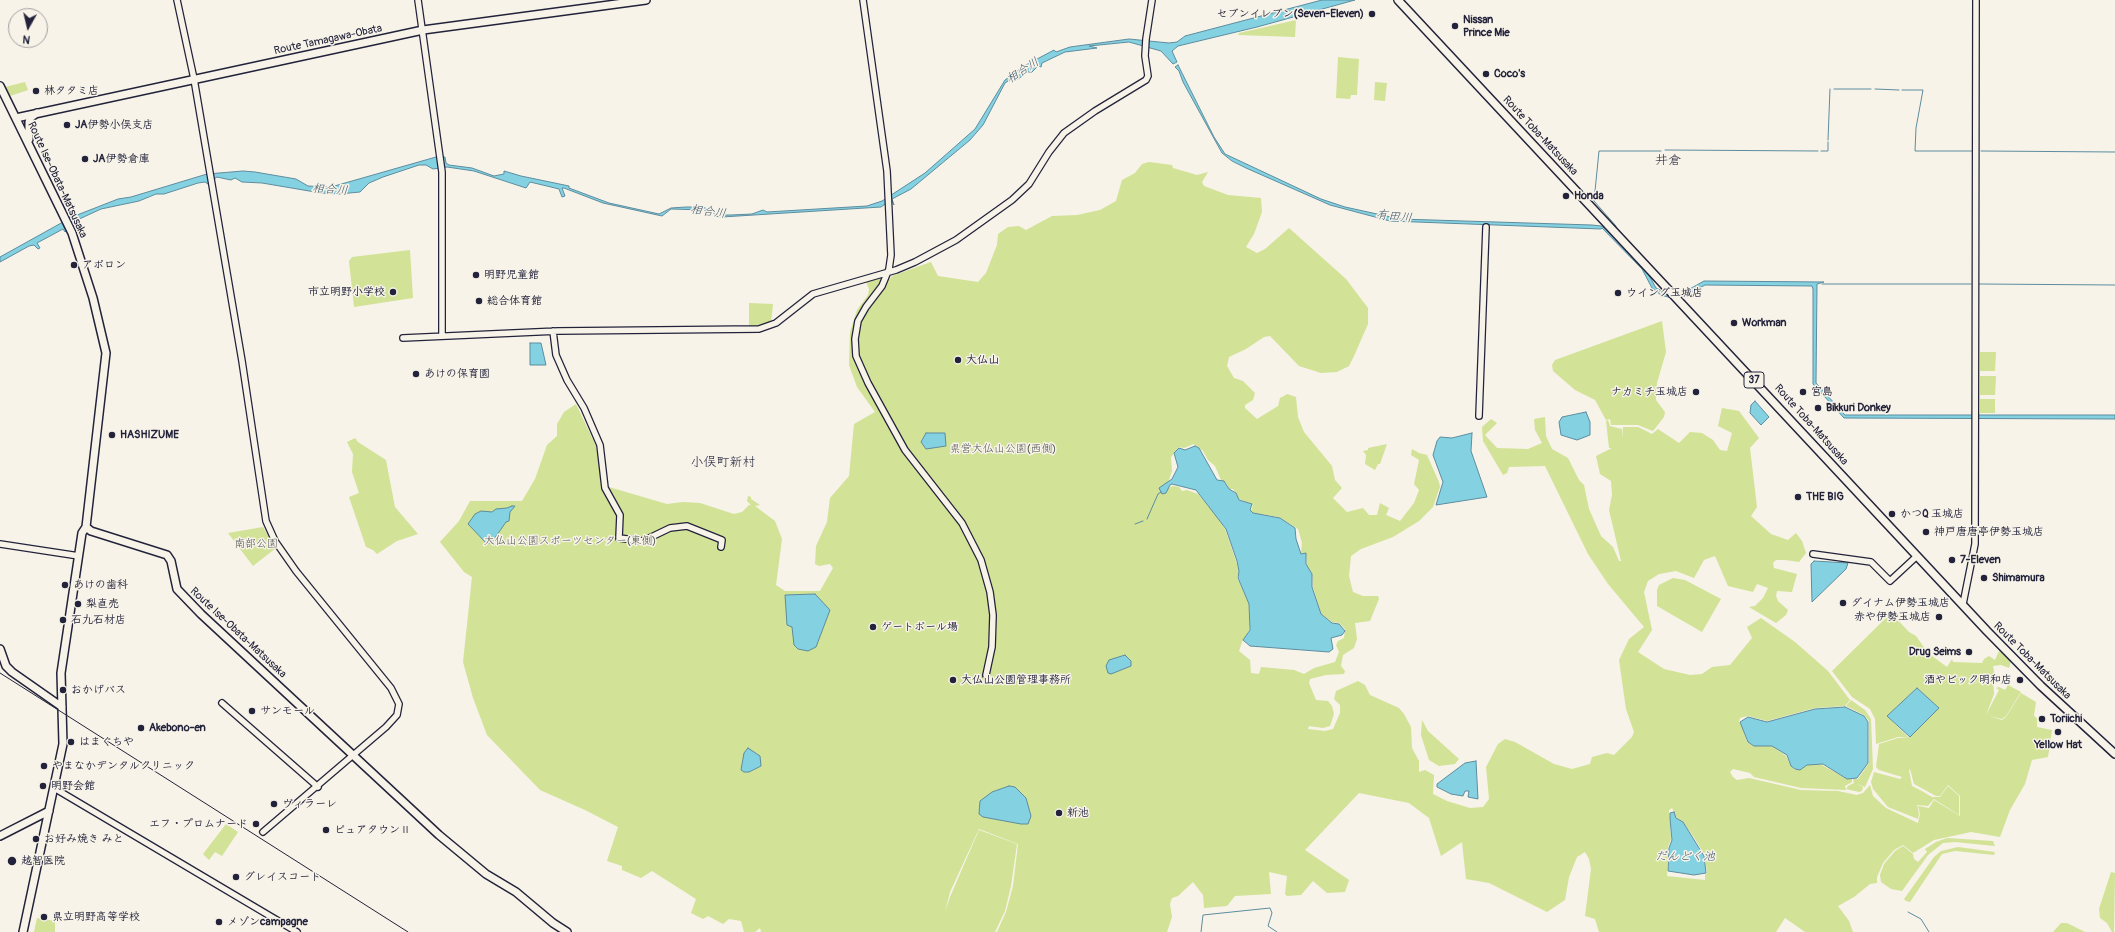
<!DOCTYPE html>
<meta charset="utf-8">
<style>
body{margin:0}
#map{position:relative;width:2115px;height:932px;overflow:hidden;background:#f7f3e8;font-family:Pangolin,sans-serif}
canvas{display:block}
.north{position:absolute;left:8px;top:8px;width:40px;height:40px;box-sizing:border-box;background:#f7f3e8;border:1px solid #a29fa3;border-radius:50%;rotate:188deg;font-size:11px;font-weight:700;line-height:16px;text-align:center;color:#22223b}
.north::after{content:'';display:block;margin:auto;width:14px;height:18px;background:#22223b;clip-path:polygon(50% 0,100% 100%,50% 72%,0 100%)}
</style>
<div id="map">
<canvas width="2115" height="932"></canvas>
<div class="north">N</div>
</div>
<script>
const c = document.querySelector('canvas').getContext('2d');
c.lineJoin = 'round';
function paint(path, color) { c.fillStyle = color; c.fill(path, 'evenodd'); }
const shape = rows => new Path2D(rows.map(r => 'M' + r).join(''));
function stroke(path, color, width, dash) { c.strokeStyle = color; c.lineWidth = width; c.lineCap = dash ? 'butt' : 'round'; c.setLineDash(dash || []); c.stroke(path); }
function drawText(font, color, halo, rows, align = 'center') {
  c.font = font + ' Pangolin,"Klee One",sans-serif'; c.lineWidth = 3; c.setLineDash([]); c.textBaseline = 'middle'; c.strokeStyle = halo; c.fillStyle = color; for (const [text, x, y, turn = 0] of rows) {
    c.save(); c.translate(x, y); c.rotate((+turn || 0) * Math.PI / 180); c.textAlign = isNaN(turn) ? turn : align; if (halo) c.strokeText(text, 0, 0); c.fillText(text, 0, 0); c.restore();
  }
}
paint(shape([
 [1296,20,1295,37,1238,35,1239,33],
 [1338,57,1359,59,1357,95,1351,95,1350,99,1336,98],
 [25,82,28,90,10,96,5,87],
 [1375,82,1387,83,1385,101,1374,100],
 [1149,162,1172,165,1173,168,1197,175,1208,172,1202,182,1204,186,1228,195,1261,198,1262,212,1254,234,1246,247,1257,253,1265,249,1289,228,1346,279,1368,308,1368,324,1354,356,1349,366,1337,372,1321,373,1299,366,1270,336,1264,337,1246,349,1229,357,1227,366,1234,378,1243,381,1255,393,1253,400,1245,405,1245,408,1257,419,1278,406,1280,398,1284,396,1287,394,1296,397,1298,417,1304,432,1332,466,1335,480,1342,488,1333,498,1347,512,1363,508,1369,515,1377,515,1380,503,1389,508,1386,515,1400,521,1414,503,1419,490,1414,484,1419,460,1411,455,1412,449,1419,453,1427,455,1439,482,1440,487,1433,507,1419,521,1393,537,1361,549,1351,556,1349,576,1353,592,1363,596,1378,596,1379,599,1370,621,1355,623,1357,639,1354,648,1343,655,1341,666,1345,671,1344,674,1326,675,1310,679,1309,683,1316,700,1328,701,1332,706,1334,714,1330,726,1323,728,1309,726,1308,729,1325,731,1333,729,1340,713,1340,705,1334,699,1336,691,1358,681,1365,685,1370,695,1399,708,1404,714,1411,727,1412,748,1419,761,1419,772,1425,770,1434,775,1433,794,1447,801,1470,808,1483,807,1489,799,1486,767,1498,744,1505,739,1515,742,1554,764,1572,769,1590,764,1592,757,1607,753,1614,755,1632,737,1634,732,1626,709,1619,660,1629,639,1644,627,1608,584,1588,554,1545,466,1509,467,1507,473,1503,475,1483,441,1482,427,1491,419,1497,423,1485,435,1497,448,1528,449,1542,443,1535,430,1534,419,1545,417,1546,436,1552,449,1568,458,1579,480,1584,485,1589,509,1601,536,1613,547,1619,561,1621,561,1609,510,1612,495,1611,481,1600,474,1596,456,1612,448,1609,448,1606,421,1608,420,1610,426,1622,429,1622,439,1623,427,1638,427,1652,434,1658,429,1679,443,1690,432,1702,433,1713,440,1720,450,1727,451,1732,433,1718,426,1722,408,1739,411,1759,438,1750,448,1757,507,1751,516,1771,534,1788,540,1796,533,1802,541,1806,553,1799,562,1785,560,1776,560,1773,563,1774,568,1797,574,1792,592,1777,591,1776,596,1778,601,1788,610,1786,615,1776,623,1749,607,1755,606,1763,598,1768,588,1757,584,1753,592,1728,586,1715,556,1704,560,1694,578,1676,571,1659,574,1648,581,1644,592,1652,630,1638,652,1664,669,1690,675,1702,674,1712,667,1730,665,1752,638,1747,627,1761,618,1795,642,1828,671,1850,700,1845,706,1815,708,1767,721,1748,716,1740,718,1739,722,1742,727,1747,742,1754,746,1772,746,1786,756,1791,766,1795,770,1800,770,1807,765,1822,765,1847,779,1852,779,1852,782,1845,786,1846,790,1801,788,1754,777,1750,773,1733,769,1730,772,1733,777,1737,780,1749,778,1801,790,1838,791,1857,795,1863,793,1870,785,1873,796,1886,808,1918,823,1920,814,1918,806,1929,808,1934,800,1960,816,1960,796,1948,785,1940,796,1936,796,1914,784,1910,769,1902,777,1879,770,1876,767,1879,744,1898,738,1910,737,1939,708,1917,688,1887,716,1908,737,1898,737,1876,744,1875,719,1870,709,1852,697,1832,671,1891,613,1909,632,1916,636,1928,653,1947,667,1952,659,1953,662,1982,663,1984,659,1989,656,1995,660,1999,651,2003,652,2011,661,2009,668,2001,665,1993,666,1995,676,1983,677,1983,679,1971,685,1983,680,1993,679,1994,694,1986,715,1999,690,1996,688,1999,687,2005,690,2008,685,2021,692,2006,716,2002,719,1989,716,2002,720,2006,717,2021,693,2036,702,2034,716,2037,718,2037,727,2052,730,2048,757,2032,760,2025,784,2010,810,2000,837,1971,832,1934,840,1913,853,1903,845,1894,850,1883,863,1877,877,1877,883,1870,884,1854,897,1838,906,1849,921,1853,932,1805,932,1785,918,1776,932,1599,932,1595,919,1585,916,1591,869,1589,859,1585,852,1577,857,1569,877,1565,900,1547,912,1489,883,1466,879,1462,842,1441,856,1429,818,1409,803,1359,793,1305,850,1349,880,1345,892,1327,893,1313,881,1301,895,1287,896,1285,894,1287,876,1269,872,1271,894,1235,896,1227,906,1204,908,1203,895,1193,882,1178,896,1172,898,1170,904,1172,917,1167,932,997,932,1006,912,1013,886,1018,844,979,829,950,892,945,912,950,897,979,830,1017,844,1011,886,1005,911,995,932,761,932,760,928,755,932,744,932,741,921,729,919,723,924,708,916,703,919,691,913,696,899,652,871,641,878,622,870,622,866,607,861,618,827,585,810,540,790,487,735,473,698,463,662,472,577,464,572,440,542,459,521,470,501,522,501,535,479,547,445,557,436,557,424,564,412,576,404,596,446,602,485,667,504,683,502,700,503,734,514,742,512,749,505,751,505,747,501,748,496,751,497,751,499,760,505,755,506,775,521,782,539,776,585,785,591,820,591,833,568,830,564,819,566,815,564,816,546,827,522,830,498,849,476,854,424,875,412,857,387,849,365,850,332,857,310,868,295,869,289,866,282,886,277,890,279,892,276,931,262,938,276,978,282,986,273,997,245,998,234,1008,227,1019,226,1026,230,1052,216,1077,215,1100,210,1116,201,1122,180,1135,173,1142,164],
 [1194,444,1203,451,1208,460,1215,466,1221,480,1227,484,1229,489,1233,489,1236,493,1237,498,1253,505,1251,511,1253,513,1279,517,1298,529,1302,543,1301,553,1306,553,1307,566,1312,573,1313,587,1321,614,1332,622,1339,623,1345,629,1344,638,1338,641,1336,645,1339,652,1335,662,1314,668,1304,674,1294,670,1261,667,1259,674,1251,673,1250,660,1239,651,1242,642,1249,630,1249,604,1237,578,1239,570,1236,561,1225,529,1214,513,1198,494,1187,490,1182,491,1179,487,1173,486,1168,488,1167,486,1172,471,1171,457,1179,447,1184,448],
 [1672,808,1677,818,1683,822,1693,836,1705,855,1707,873,1705,875,1705,880,1667,876,1668,847,1671,839,1669,810],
 [410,250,413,298,354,307,349,261,352,257],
 [749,303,773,304,771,323,749,328],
 [1662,321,1666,352,1657,383,1656,393,1656,400,1665,412,1664,417,1653,431,1638,425,1611,425,1610,419,1606,420,1595,400,1575,390,1553,371,1552,365,1555,360],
 [1980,352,1996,352,1995,371,1980,371],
 [1980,376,1996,376,1995,395,1980,395],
 [1980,399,1995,399,1995,413,1980,413],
 [355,438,358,442,386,460,395,507,418,534,397,541,377,554,373,550,366,547,349,497,359,493,352,472,353,454,347,442],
 [1387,444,1380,464,1378,464,1375,470,1365,464,1366,455,1363,451,1368,450,1368,448],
 [263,527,276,548,253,566,228,533],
 [1673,578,1685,580,1721,599,1702,632,1657,606,1657,590,1659,585],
 [1851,700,1865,710,1871,719,1873,769,1865,787,1856,784,1863,787,1862,791,1859,792,1846,789,1848,786,1854,783,1853,779,1858,779,1869,763,1869,721,1864,715,1846,706],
 [1422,720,1428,731,1459,759,1455,764,1439,766,1429,760,1421,735],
 [1909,770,1912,786,1920,790,1932,797,1940,797,1948,786,1959,796,1959,815,1934,799,1928,806,1917,805,1919,814,1918,819,1888,807,1873,789,1871,782,1874,772,1900,779],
 [226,824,238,832,222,856,215,852,209,860,203,854],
 [1947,838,1993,841,1995,846,1955,842,1943,843,1928,855,1902,891,1891,889,1881,882,1880,875,1884,864,1895,851,1903,846,1913,854,1914,859,1918,862,1927,852,1925,849,1936,842],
 [1958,847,1995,852,1994,855,1955,851,1942,854,1910,902,1906,901,1904,899,1934,857,1941,851],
 [2111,872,2115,873,2114,932,2112,932,2107,923,2100,918,2099,909],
 [37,918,55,921,55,932,34,932],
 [2061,923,2067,923,2085,932,2053,932]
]), '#d2e296');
const water = shape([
 [1322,0,1355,0,1257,27,1178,46,1172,51,1177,62,1173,64,1161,51,1129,42,1089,46,1097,48,1065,52,1042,63,1041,67,1038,66,1032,72,1028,72,1018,79,1011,79,1005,83,983,125,970,140,911,189,892,199,894,205,891,200,881,207,722,217,713,216,715,215,714,213,706,210,671,209,662,216,603,203,564,188,562,188,565,196,562,197,559,189,551,187,530,182,526,188,474,171,447,167,433,169,426,165,419,165,383,177,369,183,360,192,339,194,321,193,262,183,242,182,235,178,231,180,217,177,208,184,205,182,198,183,164,194,156,194,139,201,101,209,75,221,65,232,63,229,37,243,40,248,38,249,34,245,29,246,0,262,0,257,72,217,118,199,131,197,207,174,243,171,255,172,296,179,308,186,331,187,436,157,445,157,446,163,449,165,472,168,494,176,504,174,504,171,521,176,569,186,569,188,609,203,659,214,671,208,686,207,703,207,720,215,731,215,752,214,763,210,767,212,867,206,882,201,925,173,975,129,1005,80,1024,66,1054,50,1056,52,1070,47,1129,39,1169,43,1177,42,1185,36,1322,0],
 [1178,65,1214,137,1225,154,1321,199,1345,207,1400,219,1592,225,1601,226,1609,230,1616,226,1615,228,1646,270,1656,288,1671,295,1679,295,1704,281,1824,282,1817,284,1816,383,1845,415,2115,415,2115,419,1844,418,1813,384,1813,289,1812,286,1705,285,1683,297,1675,299,1661,295,1652,288,1642,269,1602,228,1601,229,1390,221,1330,205,1246,168,1232,161,1222,153,1183,82,1179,71,1175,67,1178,65],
 [530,343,541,343,546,365,530,365,530,343],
 [1755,401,1769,417,1761,425,1750,413,1751,405,1755,401],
 [1586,412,1590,422,1590,435,1577,440,1561,435,1559,422,1562,417,1586,412],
 [926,433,945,433,946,446,926,449,921,442,926,433],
 [1472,433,1471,451,1487,497,1436,505,1443,482,1433,455,1437,441,1440,437,1452,438,1472,433],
 [1195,446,1199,448,1217,480,1224,481,1229,489,1236,493,1239,500,1252,504,1250,510,1253,513,1280,518,1295,528,1296,539,1301,554,1306,553,1306,564,1312,574,1312,587,1321,614,1332,623,1339,624,1345,631,1342,635,1331,638,1333,649,1329,652,1250,646,1243,640,1250,630,1249,604,1238,578,1239,571,1237,561,1226,529,1196,490,1172,484,1170,485,1166,493,1162,494,1159,488,1172,479,1178,467,1174,453,1179,448,1185,450,1195,446],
 [512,506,515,506,510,512,509,521,506,522,492,542,487,544,468,524,475,514,481,511,492,512,496,509,507,508,512,506],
 [1814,561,1848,563,1846,569,1812,602,1811,564,1814,561],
 [815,594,830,610,816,647,808,651,798,649,794,645,792,627,787,625,785,595,815,594],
 [1125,655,1131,661,1131,666,1111,674,1108,673,1106,666,1109,660,1125,655],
 [1917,688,1939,708,1910,737,1887,716,1917,688],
 [1845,707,1864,716,1868,722,1868,763,1857,778,1847,779,1823,764,1807,765,1800,770,1795,769,1791,766,1787,755,1772,746,1754,746,1748,742,1740,722,1748,717,1767,722,1815,709,1845,707],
 [748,748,760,756,761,766,749,772,744,772,741,770,744,753,748,748],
 [1476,761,1478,799,1468,797,1469,791,1465,791,1463,796,1451,794,1437,787,1437,784,1465,763,1476,761],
 [1009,786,1015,787,1026,798,1031,816,1028,824,1021,824,983,817,979,814,980,801,992,792,1009,786],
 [1674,812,1676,818,1683,822,1704,856,1706,873,1694,875,1668,871,1669,848,1672,840,1670,819,1670,813,1674,812]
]);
paint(water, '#84d2e1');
stroke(water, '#5d8c9f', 1);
stroke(shape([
 [1834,89,1871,89],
 [1875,89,1899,90],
 [1902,90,1923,90,1916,128,1915,151,1973,151],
 [1828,140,1830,89],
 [1665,150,1818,151],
 [1821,151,1828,151,1828,142],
 [1981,151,2115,152],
 [1616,226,1594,201,1599,151,1661,151],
 [1822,284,1971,284],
 [1979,284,2115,285],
 [1147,519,1158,494,1161,492],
 [1135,524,1143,521],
 [1908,912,1921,919,1929,932],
 [1201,932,1203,915,1270,908,1272,913,1268,926,1277,932]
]), '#5d8c9f', 1);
const minor = shape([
 [177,0,194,79,242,361,266,521,275,541,296,571,391,688,399,704,397,715,386,727,263,832],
 [418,0,442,172,442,336],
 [863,0,887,171,891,255,889,269,882,286,866,307,858,321,855,339,856,356,868,383,905,450,962,523,981,560,990,592,993,615,992,647,986,675],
 [553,331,556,355,567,380,584,408,600,445,605,488,620,515,619,538,643,541,670,528,687,526,722,540,721,547],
 [403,338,558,331,759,329,776,323,813,294,896,270,915,262,956,240,1012,200,1029,184,1049,152,1064,133,1095,111,1146,80,1148,76,1145,56,1146,39,1152,0],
 [1479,416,1486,227],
 [0,544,79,556],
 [1813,554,1871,562,1890,581,1917,556],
 [1963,604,1975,544,1976,0],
 [222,703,318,787],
 [54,788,297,932]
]);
const major = shape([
 [1398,0,1987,631,2041,686,2115,754],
 [0,86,72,233,93,298,106,353,86,527],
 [16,118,423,30,646,0],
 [29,139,29,122,31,117,37,113],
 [86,527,91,531,167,555,171,561,177,589,201,614,439,835,486,874,516,892,553,923,567,932],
 [0,649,6,666,12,672,62,707],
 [0,836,49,811],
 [23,932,63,744,61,673,82,533,86,527]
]);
stroke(minor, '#22223b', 8);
stroke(major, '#22223b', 10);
stroke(minor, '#f7f3e8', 5.5);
stroke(major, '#f7f3e8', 7);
stroke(shape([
 [0,673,408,932]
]), '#22223b', 1);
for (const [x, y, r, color] of [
 [1372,14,4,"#22223b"],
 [1455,26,4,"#22223b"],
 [1486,74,4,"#22223b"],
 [36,91,4,"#22223b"],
 [67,125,4,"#22223b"],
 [85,159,4,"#22223b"],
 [1566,196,4,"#22223b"],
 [74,265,4,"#22223b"],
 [476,275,4,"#22223b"],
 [393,292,4,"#22223b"],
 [1618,293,4,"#22223b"],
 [479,301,4,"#22223b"],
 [1734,323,4,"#22223b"],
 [958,360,4,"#22223b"],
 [416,374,4,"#22223b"],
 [1696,392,4,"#22223b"],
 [1803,392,4,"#22223b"],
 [1818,408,4,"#22223b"],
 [112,435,4,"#22223b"],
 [1798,497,4,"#22223b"],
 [1892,514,4,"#22223b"],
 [1926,532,4,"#22223b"],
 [1952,560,4,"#22223b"],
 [1984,578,4,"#22223b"],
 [65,585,4,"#22223b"],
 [1843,603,4,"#22223b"],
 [78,604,4,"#22223b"],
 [1939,617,4,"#22223b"],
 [63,620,4,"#22223b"],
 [873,627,4,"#22223b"],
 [1969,652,4,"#22223b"],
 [953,680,4,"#22223b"],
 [2020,680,4,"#22223b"],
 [63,690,4,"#22223b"],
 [252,711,4,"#22223b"],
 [2042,719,4,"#22223b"],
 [141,728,4,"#22223b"],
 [2058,732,4,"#22223b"],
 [71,742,4,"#22223b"],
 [44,766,4,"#22223b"],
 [43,786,4,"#22223b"],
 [274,804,4,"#22223b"],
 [1059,813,4,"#22223b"],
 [256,824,4,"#22223b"],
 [326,830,4,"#22223b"],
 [36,839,4,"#22223b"],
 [12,861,5,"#22223b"],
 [236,877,4,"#22223b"],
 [44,917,4,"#22223b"],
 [219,922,4,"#22223b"]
]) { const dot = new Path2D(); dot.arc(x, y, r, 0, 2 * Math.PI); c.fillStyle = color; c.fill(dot); stroke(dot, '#f7f3e8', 1.5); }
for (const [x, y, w] of [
 [1754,380,20]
]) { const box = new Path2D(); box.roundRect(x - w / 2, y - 8, w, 16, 3); c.fillStyle = '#f7f3e8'; c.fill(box); stroke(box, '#22223b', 1); }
drawText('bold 10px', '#22223b', null, [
 ["37",1754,380]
]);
drawText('bold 11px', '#22223b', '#f7f3e8', [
 ["セブンイレブン(Seven-Eleven)",1364,14,"right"],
 ["Nissan",1463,20],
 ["Prince Mie",1463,33],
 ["Coco's",1494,74],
 ["林タタミ店",44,91],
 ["JA伊勢小俣支店",75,125],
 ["JA伊勢倉庫",93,159],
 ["Honda",1574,196],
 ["アポロン",82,265],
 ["明野児童館",484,275],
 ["市立明野小学校",385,292,"right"],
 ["ウイング玉城店",1626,293],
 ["総合体育館",487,301],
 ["Workman",1742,323],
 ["大仏山",966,360],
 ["あけの保育園",424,374],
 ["ナカミチ玉城店",1688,392,"right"],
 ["宮島",1811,392],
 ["Bikkuri Donkey",1826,408],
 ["HASHIZUME",120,435],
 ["THE BIG",1806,497],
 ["かつQ 玉城店",1900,514],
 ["神戸唐唐亭伊勢玉城店",1934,532],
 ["7-Eleven",1960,560],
 ["Shimamura",1992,578],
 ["あけの歯科",73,585],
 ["ダイナム伊勢玉城店",1851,603],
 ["梨直売",86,604],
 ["赤や伊勢玉城店",1931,617,"right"],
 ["石九石材店",71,620],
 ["ゲートボール場",881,627],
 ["Drug Seims",1961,652,"right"],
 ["大仏山公園管理事務所",961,680],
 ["酒やビック明和店",2012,680,"right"],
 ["おかげバス",71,690],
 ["サンモール",260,711],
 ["Toriichi",2050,719],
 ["Akebono-en",149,728],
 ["はまぐちや",79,742],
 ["Yellow Hat",2058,745,"center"],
 ["やまなかデンタルクリニック",52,766],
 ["明野会館",51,786],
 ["ヴィラーレ",282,804],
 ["新池",1067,813],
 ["エフ・プロムナード",248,824,"right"],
 ["ピュアタウンⅡ",334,830],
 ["お好み焼き みと",44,839],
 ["越智医院",21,861],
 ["グレイスコート",244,877],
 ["県立明野高等学校",52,917],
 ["メゾンcampagne",227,922]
], 'left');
drawText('11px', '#22223b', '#f7f3e8', [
 ["Route Tamagawa-Obata",328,40,-12],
 ["Route Toba-Matsusaka",1540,136,47],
 ["Route Ise-Obata-Matsusaka",57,180,65],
 ["Route Toba-Matsusaka",1811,425,48],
 ["Route Ise-Obata-Matsusaka",238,633,43],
 ["Route Toba-Matsusaka",2032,661,45]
]);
drawText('11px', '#4e5252', '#f7f3e8', [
 ["県営大仏山公園(西側)",1003,449],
 ["大仏山公園スポーツセンター(東側)",570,541],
 ["南部公園",256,544]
]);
drawText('italic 12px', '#3f576d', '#f7f3e8', [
 ["相合川",1023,71,-33],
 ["相合川",330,190,4],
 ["相合川",708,212,8],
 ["有田川",1394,217,6],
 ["だんどく池",1685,857]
]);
drawText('13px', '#22223b', '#f7f3e8', [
 ["井倉",1668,161],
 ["小俣町新村",723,463]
]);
</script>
